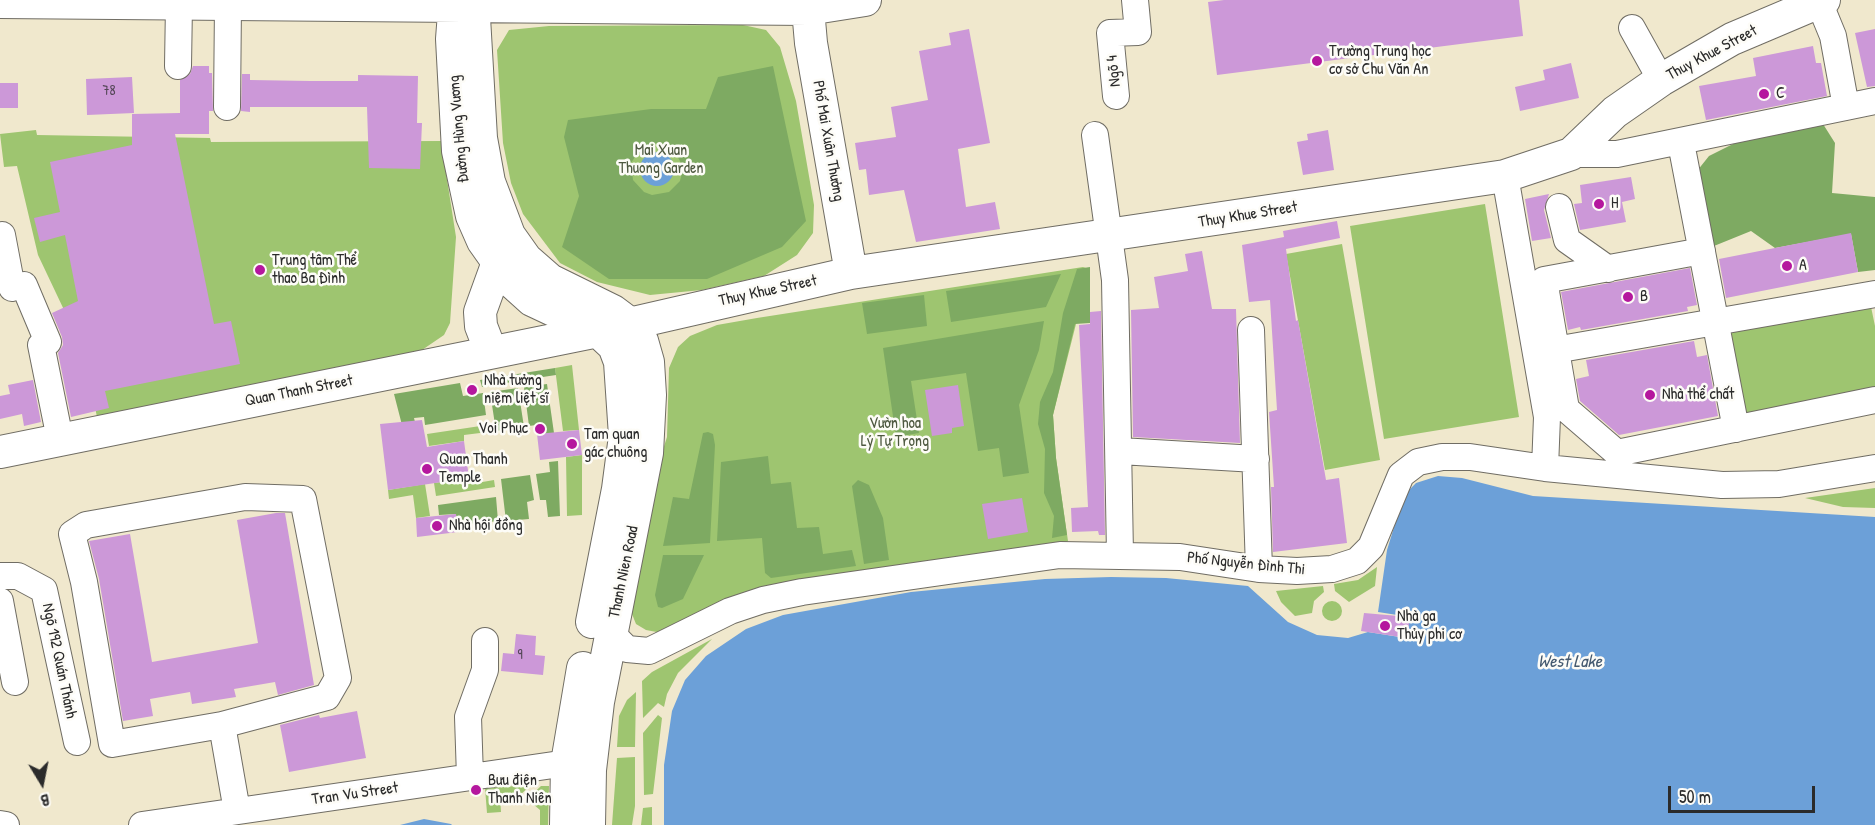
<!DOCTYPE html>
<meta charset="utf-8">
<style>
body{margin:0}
#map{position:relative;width:1875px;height:825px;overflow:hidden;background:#f0e8cd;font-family:"Patrick Hand",sans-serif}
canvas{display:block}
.north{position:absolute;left:12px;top:753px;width:60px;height:60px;-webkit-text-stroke:4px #fdfcf7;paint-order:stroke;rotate:170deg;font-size:16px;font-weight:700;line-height:24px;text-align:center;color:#2b2b2b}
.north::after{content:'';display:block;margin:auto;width:21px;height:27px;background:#2b2b2b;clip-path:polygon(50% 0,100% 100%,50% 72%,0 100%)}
.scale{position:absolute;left:1668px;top:786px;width:147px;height:27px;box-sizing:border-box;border:3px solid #2b2b2b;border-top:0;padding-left:8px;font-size:18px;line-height:21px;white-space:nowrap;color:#2b2b2b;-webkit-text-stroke:4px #fdfcf7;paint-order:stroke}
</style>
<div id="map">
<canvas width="1875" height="825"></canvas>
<div class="north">B</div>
<div class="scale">50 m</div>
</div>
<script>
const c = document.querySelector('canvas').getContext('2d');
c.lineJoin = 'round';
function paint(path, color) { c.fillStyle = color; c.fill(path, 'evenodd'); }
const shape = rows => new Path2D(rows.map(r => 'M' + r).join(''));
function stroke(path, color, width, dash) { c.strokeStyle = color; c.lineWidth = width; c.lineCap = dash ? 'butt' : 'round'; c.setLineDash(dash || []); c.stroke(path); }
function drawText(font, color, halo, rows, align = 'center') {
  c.font = font + ' "Patrick Hand",sans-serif'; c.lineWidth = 5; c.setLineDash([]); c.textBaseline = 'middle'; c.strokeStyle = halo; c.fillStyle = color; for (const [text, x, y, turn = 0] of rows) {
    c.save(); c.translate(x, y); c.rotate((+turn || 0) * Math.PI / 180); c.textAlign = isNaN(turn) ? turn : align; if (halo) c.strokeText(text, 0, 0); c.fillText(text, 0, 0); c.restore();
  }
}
paint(shape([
 [743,25,766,30,780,47,796,101,814,205,813,233,797,255,764,276,702,290,650,295,597,282,560,263,523,214,511,183,503,143,497,50,509,30,549,26],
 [36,130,37,135,210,138,211,142,441,141,456,237,450,323,444,335,422,350,97,417,83,350,38,255,17,166,4,167,0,134],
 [1485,204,1519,417,1384,439,1350,226],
 [1342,244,1380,460,1325,470,1286,254],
 [1083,267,1086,268,1076,324,1053,415,1056,458,1068,541,1065,544,662,633,646,630,636,624,630,609,657,468,667,437,669,368,678,347,690,336,717,325,757,318],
 [1870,302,1875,326,1875,397,1743,424,1724,332],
 [572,365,579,430,563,431,555,368],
 [487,425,488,432,464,435,464,441,429,446,427,434],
 [582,455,582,515,567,516,566,457],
 [469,478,471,484,494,480,495,487,436,496,434,483],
 [425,484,430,516,416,518,413,495,389,499,388,490],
 [1875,488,1875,508,1843,507,1805,498],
 [1377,567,1375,586,1349,602,1335,591,1334,584,1358,580],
 [1323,586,1324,592,1314,601,1312,613,1295,616,1281,602,1276,591],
 '1322 611a10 10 0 1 1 20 0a10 10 0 1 1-20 0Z',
 [712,639,678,673,667,694,664,707,658,703,643,718,642,681,652,672],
 [636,692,635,747,617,747,619,716,627,700],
 [658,715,662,718,653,794,644,795,643,733],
 [635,757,635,806,632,825,612,825,617,758],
 [531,785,519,796,500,797,501,812,487,813,485,788],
 [541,786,549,786,548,825,540,825,540,810,527,799],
 [652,807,652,825,641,825,643,808]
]), '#9ec570');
paint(shape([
 [773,66,806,221,782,247,707,279,609,279,562,247,579,196,564,137,568,120,651,109,706,109,718,77],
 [658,143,674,150,682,165,682,173,680,181,669,192,652,195,644,192,633,180,631,163,641,148],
 [1823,124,1835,143,1832,193,1875,197,1875,270,1858,272,1851,234,1775,248,1751,231,1714,246,1687,228,1677,196,1709,156,1759,131],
 [1090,267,1090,323,1075,324,1053,415,1056,458,1067,535,1052,538,1054,516,1044,493,1045,449,1038,424,1040,402,1053,372,1063,313,1077,269],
 [1061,274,1046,307,951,322,946,291],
 [924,295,927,326,867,334,862,303],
 [1044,321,1039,350,1019,405,1029,473,1003,477,999,448,978,451,966,373,911,381,919,433,896,437,883,348],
 [555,368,556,375,523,380,522,375,517,376,518,381,482,387,480,380],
 [460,383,463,396,483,393,486,415,425,425,424,417,414,418,416,426,402,425,394,394],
 [547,384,554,433,545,434,543,424,529,426,524,387],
 [518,388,524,427,496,431,490,392],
 [708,432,713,434,715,445,710,543,663,546,673,497,689,499,703,433],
 [768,456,771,484,791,482,797,528,819,527,823,554,852,550,856,566,771,578,765,573,762,538,717,541,721,462],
 [558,461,560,516,548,517,546,500,540,500,536,474,550,472,549,462],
 [530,475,534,500,527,502,529,519,506,521,501,479],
 [858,480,869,485,883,518,889,560,864,564,852,486],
 [496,497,498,521,457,525,456,514,439,515,438,505],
 [663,555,704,555,683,599,662,608,658,607,655,595]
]), '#7eaa62');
paint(shape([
 '640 169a17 17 0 1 1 34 0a17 17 0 1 1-34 0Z',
 [1438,476,1462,478,1533,496,1875,517,1875,825,664,825,664,765,672,711,685,680,706,656,746,629,783,615,911,592,1045,579,1111,577,1166,578,1248,586,1288,622,1317,635,1348,638,1368,632,1406,638,1410,617,1378,612,1387,550,1404,495,1416,483],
 [424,819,451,824,452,825,400,825]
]), '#6ca0d8');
paint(shape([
 [1224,0,1519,0,1523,36,1217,75,1208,2],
 [969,29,990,143,958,149,966,207,995,202,1000,229,916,242,904,190,869,195,866,169,859,170,855,143,896,137,891,107,928,100,919,51,951,45,949,33],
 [1875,29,1875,86,1867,87,1855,33],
 [1813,46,1816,63,1821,63,1827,96,1706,120,1699,86,1756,76,1753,58],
 [1571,63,1579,98,1520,111,1515,87,1545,80,1543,70],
 [193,66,209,66,209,73,212,73,213,111,209,111,209,134,175,134,214,324,231,321,240,364,105,391,109,408,71,417,58,353,63,345,62,337,52,313,78,301,65,235,40,242,34,218,60,212,50,162,132,145,132,114,180,113,180,80,190,74],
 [242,74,250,74,250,80,310,81,358,81,358,75,418,76,417,123,422,123,420,169,369,168,367,107,250,107,250,112,241,111],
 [132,77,134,113,87,115,86,79],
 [0,83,18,83,18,108,0,108],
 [1328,130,1334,170,1303,175,1297,142,1308,140,1307,134],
 [1631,177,1635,199,1622,202,1626,222,1580,230,1574,204,1582,203,1580,185],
 [1549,194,1544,210,1551,238,1532,241,1525,199],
 [1337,221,1340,238,1286,249,1296,321,1298,320,1326,480,1339,478,1347,543,1273,552,1271,487,1274,487,1269,412,1277,410,1270,300,1249,302,1242,245,1284,237,1283,231],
 [1851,233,1858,272,1726,298,1719,259],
 [1202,251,1212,309,1236,309,1240,443,1133,437,1131,310,1159,308,1154,277,1188,271,1185,254],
 [1690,268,1697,305,1687,307,1688,311,1581,330,1580,327,1568,330,1561,292],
 [1101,311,1105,535,1099,535,1098,531,1072,532,1071,508,1088,507,1079,325,1090,324,1090,312],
 [1694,341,1697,357,1707,355,1718,416,1619,435,1580,401,1576,379,1589,376,1586,360],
 [33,380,41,422,24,426,22,414,0,419,0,396,10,394,8,385],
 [958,385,964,426,952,428,952,433,932,436,925,390],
 [422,420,427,447,464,441,469,478,388,490,380,424],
 [579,430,582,455,540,460,537,434],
 [1022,498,1028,532,988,539,982,504],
 [276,513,285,513,314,685,278,695,275,682,234,689,236,697,192,704,190,692,150,699,153,716,123,721,99,579,89,541,130,534,152,662,258,643,237,520],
 [456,514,458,532,417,537,416,518],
 [1364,613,1410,617,1407,638,1361,631],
 [516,634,536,636,535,655,545,656,543,675,501,671,503,653,514,654],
 [357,711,366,758,289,772,280,725,319,715,320,718]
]), '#cc98d8');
const minor = shape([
 [1819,2,1833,36,1846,107],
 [1632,28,1661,80],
 [178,66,179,4],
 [1116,96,1110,33,1138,32,1135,0],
 [227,107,228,4],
 [1095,135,1115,280,1120,554],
 [1681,143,1736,429],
 [1571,154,1617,154,1875,101],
 [1505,176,1547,417,1545,468],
 [1559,207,1567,240,1608,269],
 [2,235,12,288,24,285,48,342,41,345,60,439],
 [1702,251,1544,280,1566,409,1617,453,1875,400],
 [1251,330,1259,569],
 [1555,350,1875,294],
 [1120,451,1256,459],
 [0,576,18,576,44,590,77,742],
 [0,601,15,682],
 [611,633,627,649,649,651,730,611,763,600,802,592,1060,555,1180,557,1259,569,1297,571,1332,569,1357,561,1371,547,1401,475,1418,462,1442,457,1470,457,1545,468,1722,485,1779,484,1875,468],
 [222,725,327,697,338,678,303,499,245,497,86,525,72,534,84,582,112,744,222,725,237,811],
 [470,777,468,717,485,670,485,641],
 [0,824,6,825],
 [142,825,567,763]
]);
const major = shape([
 [455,0,452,39,458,151,472,216,483,241,512,282,532,300,598,331,614,346,620,362,625,436,618,489,592,622],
 [473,0,481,138,489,182,509,235,526,259,550,280,613,311,629,323,642,341,648,362,650,395,647,453,598,702,590,770,589,825],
 [0,2,808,9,865,0],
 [808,9,811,43,851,273],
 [491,352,481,326,480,312,497,265],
 [0,452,598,331,851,273,1505,176,1571,154,1615,112,1661,80,1732,39,1824,0],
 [566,825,567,763,583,668]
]);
stroke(minor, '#706d64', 28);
stroke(major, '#706d64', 34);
stroke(minor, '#fff', 26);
stroke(major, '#fff', 32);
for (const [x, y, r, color] of [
 [1317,61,6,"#b5179e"],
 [1764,94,6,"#b5179e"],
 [1599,204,6,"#b5179e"],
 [1787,266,6,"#b5179e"],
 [260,270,6,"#b5179e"],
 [1628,297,6,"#b5179e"],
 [472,390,6,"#b5179e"],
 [1650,395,6,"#b5179e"],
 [540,429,6,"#b5179e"],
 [572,444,6,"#b5179e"],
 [427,469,6,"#b5179e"],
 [437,526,6,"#b5179e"],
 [1385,626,6,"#b5179e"],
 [476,790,6,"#b5179e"]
]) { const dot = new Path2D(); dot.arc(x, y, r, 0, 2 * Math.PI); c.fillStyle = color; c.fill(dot); stroke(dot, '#fdfcf7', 2); }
drawText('14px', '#534656', null, [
 ["78",109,91],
 ["9",520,655]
]);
drawText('16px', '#2b2b2b', '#fdfcf7', [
 ["Trường Trung học",1329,52],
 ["cơ sở Chu Văn An",1329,70],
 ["C",1776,94],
 ["H",1611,204],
 ["Trung tâm Thể",272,261],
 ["thao Ba Đình",272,279],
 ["A",1799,266],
 ["B",1640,297],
 ["Nhà tưởng",484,381],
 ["niệm liệt sĩ",484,399],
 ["Nhà thể chất",1662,395],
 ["Voi Phục",528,429,"right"],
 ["Tam quan",584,435],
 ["gác chuông",584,453],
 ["Quan Thanh",439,460],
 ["Temple",439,478],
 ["Nhà hội đồng",449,526],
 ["Nhà ga",1397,617],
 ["Thủy phi cơ",1397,635],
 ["Bưu điện",488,781],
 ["Thanh Niên",488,799]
], 'left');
drawText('16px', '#2b2b2b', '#fdfcf7', [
 ["Thuy Khue Street",1712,53,-28],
 ["Ngõ 4",1114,71,-96],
 ["Đường Hùng Vương",459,129,-95],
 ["Phố Mai Xuân Thưởng",828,141,80],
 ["Thuy Khue Street",1248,215,-9],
 ["Thuy Khue Street",768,291,-12],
 ["Quan Thanh Street",299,391,-11],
 ["Phố Nguyễn Đình Thi",1246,564,6],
 ["Thanh Nien Road",624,572,-78],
 ["Ngõ 192 Quán Thánh",59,661,78],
 ["Tran Vu Street",355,794,-8]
]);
drawText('16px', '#4e5940', '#fdfcf7', [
 ["Mai Xuan",661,151],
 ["Thuong Garden",661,169],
 ["Vườn hoa",895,424],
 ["Lý Tự Trọng",895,442]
]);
drawText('italic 18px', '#455a70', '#fdfcf7', [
 ["West Lake",1570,662]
]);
</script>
